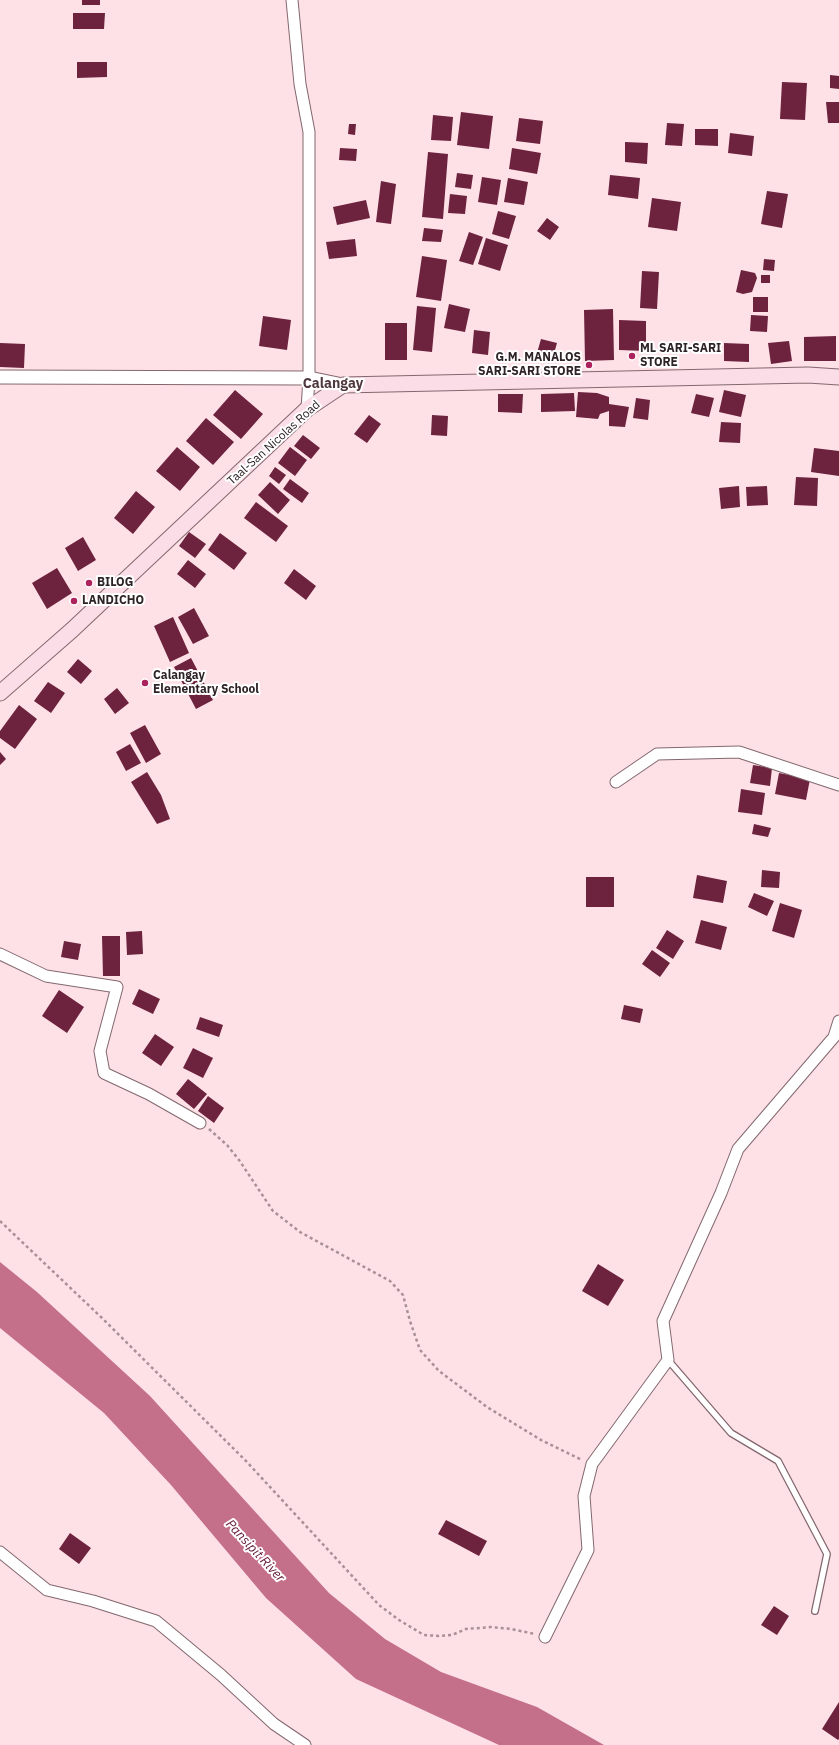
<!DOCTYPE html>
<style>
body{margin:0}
canvas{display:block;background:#fee0e7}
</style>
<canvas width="839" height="1745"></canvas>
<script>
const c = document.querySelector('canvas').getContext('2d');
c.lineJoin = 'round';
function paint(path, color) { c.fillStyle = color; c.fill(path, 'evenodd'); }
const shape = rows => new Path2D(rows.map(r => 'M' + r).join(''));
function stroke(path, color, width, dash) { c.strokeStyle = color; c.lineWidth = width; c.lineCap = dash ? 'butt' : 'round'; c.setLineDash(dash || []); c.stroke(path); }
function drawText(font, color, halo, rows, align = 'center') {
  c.font = font + ' "IBM Plex Sans",sans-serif'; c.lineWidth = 4; c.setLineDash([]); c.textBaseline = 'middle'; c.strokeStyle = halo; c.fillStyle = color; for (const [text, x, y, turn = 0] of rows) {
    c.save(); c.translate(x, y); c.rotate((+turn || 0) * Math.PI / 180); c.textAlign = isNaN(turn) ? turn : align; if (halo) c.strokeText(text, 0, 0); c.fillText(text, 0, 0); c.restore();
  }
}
paint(shape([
 [0,1262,37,1292,150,1396,329,1593,385,1639,441,1672,537,1707,604,1745,499,1745,356,1679,266,1598,171,1485,104,1413,0,1328]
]), '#c4708a');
paint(shape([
 [82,0,100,0,100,5,82,5],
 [73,13,105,13,104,29,73,29],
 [77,62,107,62,107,77,77,78],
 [830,75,839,76,839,89,830,88],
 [782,82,807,83,805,120,780,119],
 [826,102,839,102,839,123,828,123],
 [461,112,493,116,489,149,457,145],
 [433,115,453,117,451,141,431,140],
 [519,118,543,121,540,144,516,141],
 [667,123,684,124,682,146,665,145],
 [349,124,356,124,355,135,348,134],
 [695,129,718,129,718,146,695,145],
 [730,133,754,136,752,156,728,153],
 [625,142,648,143,647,164,625,162],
 [340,148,357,149,356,161,339,160],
 [512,148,541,153,537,174,509,169],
 [428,152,448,154,443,219,422,217],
 [457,173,473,175,471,189,455,187],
 [610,175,640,178,638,199,608,195],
 [482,177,501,180,497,205,478,202],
 [508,178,528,182,524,205,504,202],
 [381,181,396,184,391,224,376,222],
 [767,191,788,194,782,228,761,224],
 [450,194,467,196,465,214,448,213],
 [652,198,681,202,677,231,648,227],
 [366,200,370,218,337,225,333,207],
 [498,211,516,216,509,239,492,234],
 [547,218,559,227,550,240,537,231],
 [424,228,443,230,441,242,422,241],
 [469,232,483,237,473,265,459,261],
 [486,238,508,245,500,271,478,264],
 [355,239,357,256,329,259,326,242],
 [422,256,447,260,441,301,416,297],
 [764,259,775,260,774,271,763,270],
 [741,270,755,273,757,278,752,292,743,294,736,292],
 [642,271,659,272,657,309,640,308],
 [761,275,770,275,770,283,761,283],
 [753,297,768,297,768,312,753,312],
 [449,304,470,309,465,332,444,328],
 [417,306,436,308,432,352,413,350],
 [613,309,614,360,585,361,584,310],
 [751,315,768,316,767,332,750,331],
 [263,316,291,320,287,350,259,346],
 [619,320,646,321,646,351,619,350],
 [385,323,407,323,407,360,385,360],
 [474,330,490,332,488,355,472,353],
 [836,336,836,361,804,361,804,337],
 [541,339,557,343,553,357,537,353],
 [789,341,792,361,771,364,768,343],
 [0,343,25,344,24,368,0,367],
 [724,343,749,344,749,362,724,361],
 [235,390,263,414,241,439,213,415],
 [724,390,746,395,741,417,719,412],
 [578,392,597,393,609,397,609,404,629,407,625,427,609,426,609,411,600,414,598,419,576,417],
 [574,393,575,411,541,412,541,394],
 [498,394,523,394,522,413,498,412],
 [696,394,714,398,709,417,691,413],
 [636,398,650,400,648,420,633,418],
 [369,415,381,424,367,443,354,434],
 [432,415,448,416,447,436,431,435],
 [206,418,234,442,213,465,186,441],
 [721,422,741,423,740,443,719,442],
 [303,435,320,448,311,459,294,446],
 [177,447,200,467,180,491,156,471],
 [290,447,307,460,295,476,278,463],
 [814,448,839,451,839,476,811,472],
 [275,467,286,475,279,484,269,476],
 [796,477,818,478,817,506,794,505],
 [290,479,309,493,302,503,283,489],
 [270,482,290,500,278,514,258,495],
 [739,486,740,507,721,509,719,488],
 [767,486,768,505,747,506,746,487],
 [136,491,155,507,133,534,114,518],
 [256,502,288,526,276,542,244,518],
 [189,532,206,544,195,558,179,546],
 [220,533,247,553,234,570,208,550],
 [83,537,96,560,78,571,65,548],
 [188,560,206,574,195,588,177,574],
 [57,568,72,593,47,609,32,583],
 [294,569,316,586,306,600,284,583],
 [194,608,209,636,193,644,178,617],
 [173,617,189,653,170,662,154,626],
 [191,658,213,700,196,709,174,667],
 [78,659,92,671,81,684,67,672],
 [48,682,65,693,51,713,34,701],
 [117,688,129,703,115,714,104,699],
 [19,705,37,719,15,749,0,738,0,731],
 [145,725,161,754,146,763,130,733],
 [130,744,141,763,126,771,116,752],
 [0,752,6,759,0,765],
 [753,765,772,768,770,786,750,783],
 [147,772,161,795,170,819,157,824,131,782],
 [779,773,810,779,806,800,775,794],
 [741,789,765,793,762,815,738,812],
 [754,824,771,828,768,837,752,834],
 [762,870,780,872,779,888,761,887],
 [697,875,727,881,723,903,693,898],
 [586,877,614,877,614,907,586,907],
 [754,893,774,901,767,916,748,907],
 [780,903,802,910,794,938,772,931],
 [701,920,727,927,721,950,695,943],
 [667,930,684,941,673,959,656,948],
 [142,931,143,954,127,955,126,932],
 [102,936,120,936,120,976,103,976],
 [64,941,81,944,78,960,61,957],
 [652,950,670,963,660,977,642,964],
 [139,989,160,999,153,1014,132,1004],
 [59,990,84,1007,67,1033,42,1016],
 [624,1005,643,1009,640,1023,621,1019],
 [200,1017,223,1025,219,1037,196,1029],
 [155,1034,174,1047,161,1066,142,1053],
 [193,1048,213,1058,203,1078,183,1068],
 [188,1079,207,1094,194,1109,176,1094],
 [208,1096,224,1108,214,1123,198,1111],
 [598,1264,624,1280,608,1306,582,1291],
 [446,1520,487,1541,479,1556,438,1534],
 [70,1533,91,1548,79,1564,59,1549],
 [774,1606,789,1616,777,1635,761,1625],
 [839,1702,839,1739,838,1740,822,1729]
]), '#6d223e');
const service = shape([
 [668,1360,731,1433,778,1461,827,1554,815,1611]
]);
const minor = shape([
 [292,0,300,84,309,132,309,378,307,409],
 [616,782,657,754,739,752,839,785],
 [0,954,46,976,117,987,100,1051,104,1073,149,1094,200,1123],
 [0,1552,47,1590,93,1601,156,1621,221,1675,274,1724,305,1745],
 [545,1637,588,1550,584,1496,592,1464,668,1360,663,1321,721,1193,738,1149,834,1037,839,1021]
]);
const tertiary = shape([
 [0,377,309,378,343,385]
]);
const secondary = shape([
 [0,693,72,630,307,409,343,385,808,375,839,377]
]);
stroke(service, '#82686e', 8);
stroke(minor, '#82686e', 13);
stroke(tertiary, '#82686e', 15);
stroke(secondary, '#82686e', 17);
stroke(shape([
 [209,1129,227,1145,239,1160,273,1211,300,1232,390,1281,403,1295,410,1321,420,1350,439,1371,487,1407,541,1440,582,1460],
 [0,1221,102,1318,246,1461,379,1605,399,1620,424,1635,439,1636,452,1635,466,1629,491,1627,511,1629,535,1634]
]), '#a79196', 2.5, [3, 3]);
stroke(service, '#fff', 5.5);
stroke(minor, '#fff', 11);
stroke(tertiary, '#fff', 13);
stroke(secondary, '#fadde6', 15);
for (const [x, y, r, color] of [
 [632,356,4,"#ad215d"],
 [589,365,4,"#ad215d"],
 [89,583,4,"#ad215d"],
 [74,601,4,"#ad215d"],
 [145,683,4,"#ad215d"]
]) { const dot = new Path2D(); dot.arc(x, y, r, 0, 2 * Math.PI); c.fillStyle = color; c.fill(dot); stroke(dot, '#fff', 1.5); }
drawText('bold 12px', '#2e2326', '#fff', [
 ["ML SARI-SARI",640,349],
 ["STORE",640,363],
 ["G.M. MANALOS",581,358,"right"],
 ["SARI-SARI STORE",581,372,"right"],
 ["BILOG",97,583],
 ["LANDICHO",82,601],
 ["Calangay",153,676],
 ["Elementary School",153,690]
], 'left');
drawText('12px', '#2e2326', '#fff', [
 ["Taal-San Nicolas Road",274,443,-42]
]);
drawText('italic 13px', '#621534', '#fff', [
 ["Pansipit River",255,1551,47]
]);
drawText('bold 14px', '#4f383e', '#fff', [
 ["Calangay",333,384]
]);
</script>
